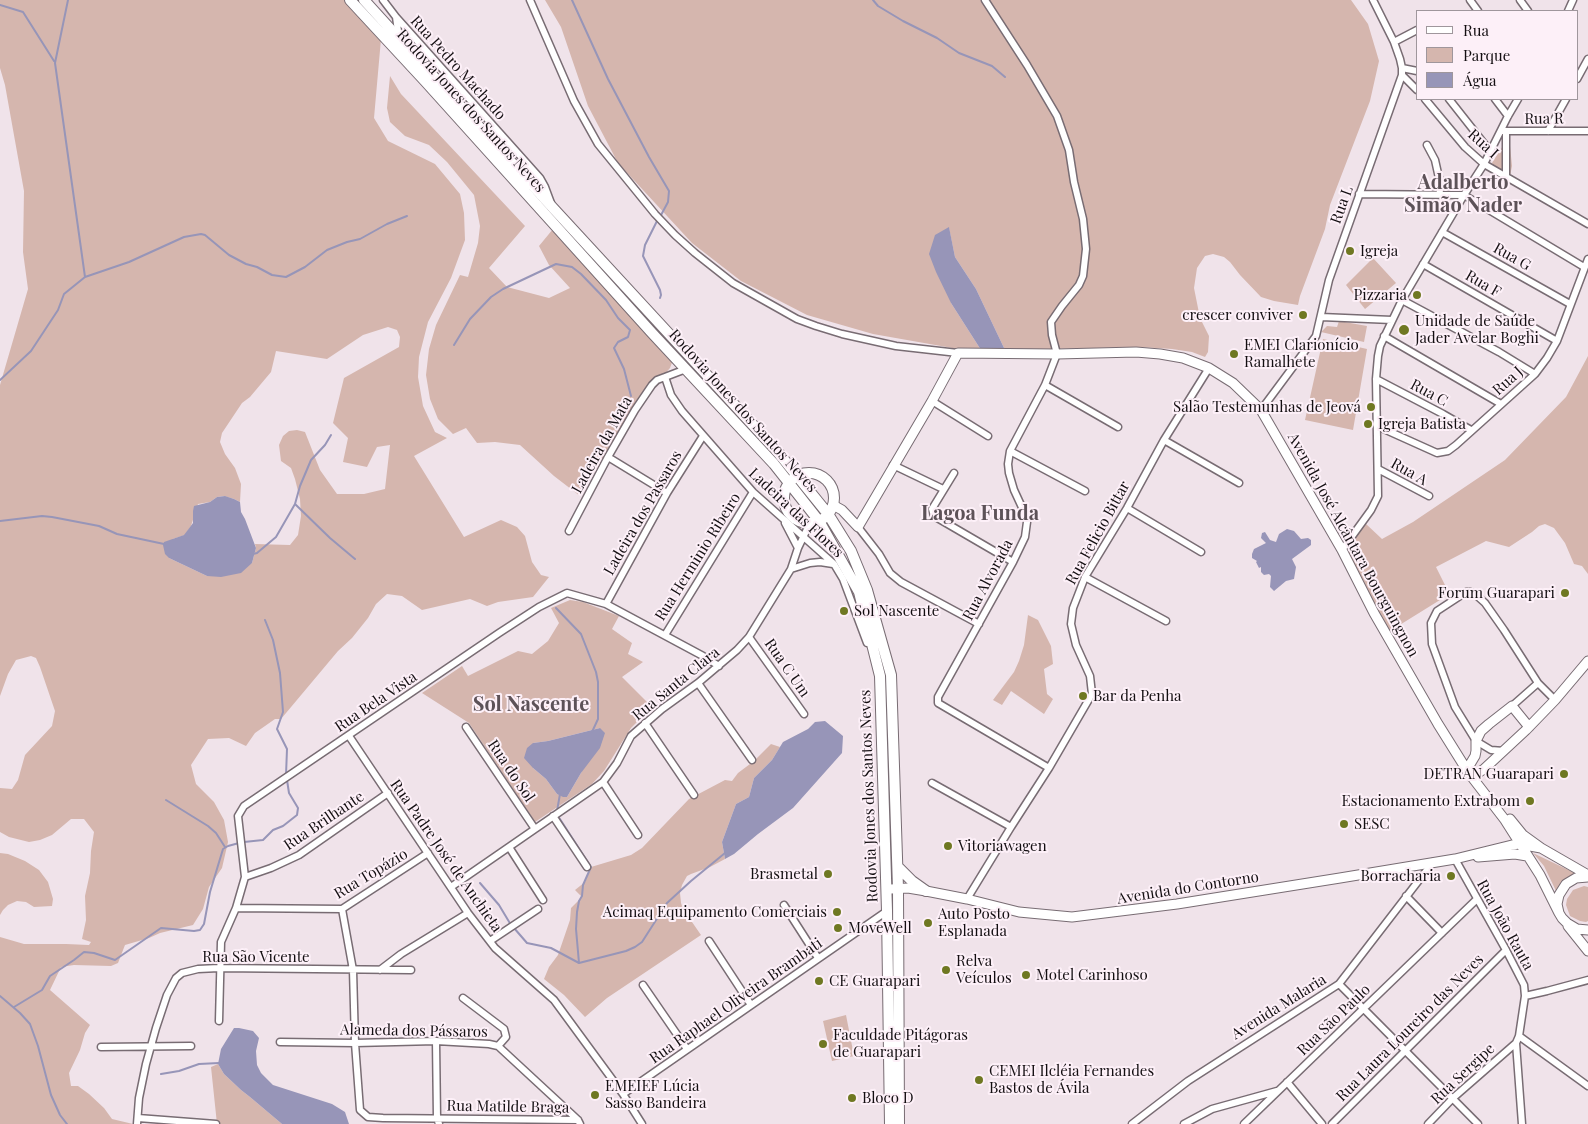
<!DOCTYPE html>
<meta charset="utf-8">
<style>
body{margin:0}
#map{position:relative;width:1588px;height:1124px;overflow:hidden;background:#f0e3ea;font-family:"Playfair Display",serif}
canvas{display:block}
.legend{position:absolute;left:1416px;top:10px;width:162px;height:90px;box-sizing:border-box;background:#fdf0f8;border:1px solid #9f969c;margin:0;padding:6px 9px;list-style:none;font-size:15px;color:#130e11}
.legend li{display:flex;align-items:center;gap:10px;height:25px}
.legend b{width:25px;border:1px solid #9f969c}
</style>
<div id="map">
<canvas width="1588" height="1124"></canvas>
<ul class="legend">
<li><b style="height:6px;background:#fff"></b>Rua</li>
<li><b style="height:14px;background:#d5b6ae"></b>Parque</li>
<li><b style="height:14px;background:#9795b8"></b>Água</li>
</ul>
</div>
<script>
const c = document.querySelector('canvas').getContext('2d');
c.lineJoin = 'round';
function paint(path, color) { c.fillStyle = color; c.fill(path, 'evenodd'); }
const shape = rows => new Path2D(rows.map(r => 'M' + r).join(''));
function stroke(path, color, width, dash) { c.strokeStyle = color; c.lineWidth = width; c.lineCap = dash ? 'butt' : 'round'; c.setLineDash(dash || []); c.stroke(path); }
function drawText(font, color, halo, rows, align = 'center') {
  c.font = font + ' "Playfair Display",serif'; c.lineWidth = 4; c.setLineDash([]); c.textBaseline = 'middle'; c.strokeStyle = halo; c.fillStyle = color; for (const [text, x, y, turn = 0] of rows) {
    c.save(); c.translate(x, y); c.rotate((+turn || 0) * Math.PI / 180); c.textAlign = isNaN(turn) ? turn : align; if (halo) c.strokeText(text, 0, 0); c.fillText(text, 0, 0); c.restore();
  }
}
paint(shape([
 [0,0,345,0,381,39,374,118,388,141,435,164,460,194,464,213,465,240,451,278,428,322,419,357,418,377,423,406,435,432,447,438,414,456,464,537,501,520,517,527,525,536,532,562,541,575,549,577,533,597,498,602,487,606,470,599,422,610,402,596,387,594,376,604,368,618,352,638,338,651,281,719,275,719,255,733,246,746,229,738,208,739,191,765,196,784,214,802,224,820,228,842,222,868,209,887,203,909,193,925,160,933,149,938,125,945,118,963,111,966,74,965,61,967,50,990,90,1025,85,1033,80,1050,69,1073,71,1086,78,1086,89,1094,104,1108,112,1119,133,1124,0,1124,0,937,24,944,66,944,89,945,91,942,82,939,86,920,85,896,90,873,91,851,94,832,84,819,71,819,52,835,40,840,29,842,9,837,0,832,0,788,12,789,18,780,25,755,52,726,55,711,40,667,36,658,31,656,16,660,8,674,0,696,0,385,28,289,23,252,24,191,5,85,0,68],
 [388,327,397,330,400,337,399,347,344,378,333,423,348,438,343,462,367,467,377,447,390,445,385,489,364,494,337,494,320,470,305,432,297,430,289,431,283,436,279,445,281,461,291,468,295,479,300,499,301,516,298,535,290,545,255,544,256,548,252,563,207,576,169,558,173,539,185,535,191,526,198,504,210,502,217,497,224,496,234,499,240,502,241,484,235,468,225,454,220,442,222,433,242,403,250,397,271,372,276,351,327,359,363,335],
 [545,0,1351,0,1368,24,1379,61,1370,101,1330,205,1325,229,1300,296,1298,305,1274,301,1261,297,1240,275,1230,262,1224,257,1213,254,1205,256,1197,268,1194,288,1200,318,1209,336,1208,352,1205,357,1192,352,1172,349,1140,347,1005,350,976,289,955,257,949,228,951,303,981,350,958,349,873,334,807,315,741,281,692,243,618,163,588,106,561,27],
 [390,76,401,94,525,226,489,268,507,287,549,298,570,288,549,265,539,246,553,229,673,360,670,368,628,416,580,496,554,476,520,445,495,442,477,443,466,428,453,434,438,419,430,399,426,375,429,349,436,325,460,275,468,277,478,243,480,226,474,195,447,162,429,145,405,136,390,122,387,108],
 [1506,141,1509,141,1510,146,1512,166,1510,176,1494,167,1492,163],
 [1373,258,1396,283,1365,309,1346,285],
 [1339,321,1367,326,1364,342,1321,332,1327,326,1337,327],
 [1323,339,1367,349,1353,430,1305,420],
 [1588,356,1588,574,1582,566,1574,564,1565,543,1554,528,1545,524,1539,526,1532,532,1509,547,1486,541,1436,567,1446,587,1448,595,1390,631,1345,554,1359,527,1365,523,1382,539,1413,522,1505,460,1566,397],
 [570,600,583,602,619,616,612,629,632,643,628,654,643,662,622,677,652,707,631,728,604,771,592,784,535,822,469,723,422,693,462,666,468,676,518,651,532,654,548,641,559,623,551,608],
 [600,728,581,773,567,797,557,794,546,779,533,768,533,743,548,741],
 [1028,615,1038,620,1051,646,1053,664,1044,669,1047,694,1053,699,1044,714,1011,691,1002,705,993,700,1014,672,1019,661,1024,645],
 [771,744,780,747,772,760,754,778,749,797,736,804,722,842,725,859,710,867,691,874,687,876,682,885,680,893,681,903,683,909,701,935,607,998,585,1017,564,995,544,979,549,967,558,955,570,920,571,908,582,897,575,890,585,882,591,867,631,855,642,848,689,799,725,780,732,781,738,773,754,761],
 [0,853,8,854,25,861,39,870,48,882,53,899,52,906,34,907,26,902,17,901,8,905,3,910,0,915],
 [1533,853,1579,875,1557,893,1544,866],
 [1584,886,1588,887,1588,921,1586,922,1580,921,1570,916,1566,905,1567,899,1573,890],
 [846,1015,854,1056,832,1061,823,1021],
 [218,1064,224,1074,241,1090,250,1097,282,1124,217,1124,211,1067]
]), '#d5b6ae');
paint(shape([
 [949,227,955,257,976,289,1005,350,981,350,951,303,936,272,929,254,935,235],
 [225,496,234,499,240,502,241,512,245,519,256,548,252,563,241,573,221,577,207,576,169,558,165,554,163,545,164,542,184,535,193,523,193,511,194,506,210,502,217,497],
 [1287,529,1294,531,1301,539,1308,538,1311,540,1311,545,1292,559,1296,567,1294,579,1286,581,1274,591,1270,587,1271,576,1269,574,1264,575,1261,572,1261,567,1259,568,1256,562,1257,561,1252,558,1252,554,1254,549,1266,543,1261,538,1262,533,1265,532,1270,540,1276,542,1279,534],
 [825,721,843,736,842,753,793,808,758,834,734,854,725,859,722,842,736,804,749,797,754,778,772,760,783,742,808,729,815,722],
 [600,728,605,733,600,748,581,773,567,797,563,797,557,794,546,779,533,768,524,758,527,748,533,743,548,741],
 [234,1028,239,1028,253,1031,259,1038,256,1051,257,1065,261,1073,273,1085,332,1104,345,1112,349,1124,282,1124,250,1097,241,1090,224,1074,218,1064,221,1049]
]), '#9795b8');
stroke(shape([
 [68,0,55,63,85,277],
 [572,0,608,79,649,157,669,191,668,202,660,217],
 [873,0,878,6,903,21,937,38,959,53,992,66,1005,77],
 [0,5,23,12,54,61],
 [657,221,645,245,643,256,660,290,661,295,660,298],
 [454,345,470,319,491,297,503,289,556,264,572,267,581,274,606,300,618,318,630,330,628,337,618,342,614,348,624,369,631,396],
 [0,380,31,351,58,310,64,294,85,277,129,262,184,237,201,234,205,235,229,255,246,264,257,267,272,275,286,277,305,267,327,250,347,242,360,239,387,224,407,216],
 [295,504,330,538,355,559],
 [0,521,42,516,52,517,99,526,117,534,164,544],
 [253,554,257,553,276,537,295,504,300,486,311,460,325,445,331,435],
 [556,608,581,634,596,672,598,682,598,719,592,732],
 [265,620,273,640,280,673,283,712,277,729,287,749,286,775],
 [166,800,208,826,216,833,225,847],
 [557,811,560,794],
 [558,816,591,867,583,885,582,896,579,901,577,912,576,929,579,963],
 [244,842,263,840,273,830,283,826,297,815,298,808,289,793,287,780],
 [480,883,499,905,511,925],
 [514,928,527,943,551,948,579,963,626,951,635,947,642,942,667,903,691,881,725,853],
 [0,996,20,1013,30,1024,38,1046,51,1095,60,1115,67,1124],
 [14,1007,42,990,50,976,74,960,84,952,94,953,115,960,161,928,194,931,200,930,204,924,210,892,223,849,228,846,239,843],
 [161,1074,179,1071,199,1064,219,1063]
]), '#9795b8', 2);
const street = shape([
 [383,0,396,17,399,38],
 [530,0,574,101,598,144,655,214,675,235,695,253,733,283,797,319,816,326,842,334,896,346,958,353],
 [985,0,1027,65,1057,116,1069,150,1074,182,1083,219,1086,249,1083,276,1079,285,1062,306,1051,322,1052,335,1057,354,1045,385,1010,451,1008,464,1009,473,1014,490,1026,516,1027,522,1025,537,1013,562,938,697,938,703,1049,768],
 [1470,0,1478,11],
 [1520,0,1528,11],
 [1568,11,1573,0],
 [396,17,540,178,545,187,551,203],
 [1394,42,1417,30],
 [1402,68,1417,71],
 [1402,75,1417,90],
 [1577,79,1588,59],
 [1425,99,1465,147,1484,164,1588,224],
 [1449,99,1490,151],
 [1495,99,1508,116],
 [1501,131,1588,131],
 [1548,131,1566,99],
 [1427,145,1435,160,1439,178,1440,195],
 [1506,178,1506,132],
 [1359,194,1464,195,1584,267],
 [1442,232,1570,304],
 [1423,264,1557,341],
 [1402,300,1499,352,1535,374],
 [1321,317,1392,320],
 [1384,336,1501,404],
 [686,369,665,377,671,395,682,411,753,492,834,564,843,579,867,643],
 [1376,379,1443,414,1471,430],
 [1045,385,1118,427],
 [932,401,988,436],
 [1261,410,1316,336,1329,280,1402,75,1402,68,1400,59,1394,42,1373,0],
 [1377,426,1437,453,1448,451,1456,445,1535,374,1547,358,1557,341,1588,259],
 [1164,440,1239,483],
 [1010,451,1085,491],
 [608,457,667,493],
 [893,465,943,489],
 [1378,469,1429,496],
 [954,473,932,509,934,516,1013,562],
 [1127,508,1201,552],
 [785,523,798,548],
 [858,527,879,554,890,573,901,582,979,624],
 [569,531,608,457,635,410,652,385,657,380,665,377],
 [1342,550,1371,510,1378,496,1376,379,1378,356,1380,346,1402,300,1464,195,1484,164,1508,116,1518,99],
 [791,569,810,563,820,562,833,564],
 [1085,577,1166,621],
 [606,604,667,493,703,436],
 [665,635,753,492],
 [749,637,804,714],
 [698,683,752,760],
 [1512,706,1538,683],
 [645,723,694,795],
 [466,727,535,829],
 [349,736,468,913,495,948,554,1000,623,1094,642,1124],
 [1504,751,1491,750,1476,741,1455,707,1432,644,1431,623,1437,611,1466,592,1470,592,1475,594,1485,603,1504,630,1538,683,1555,700],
 [603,782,638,835],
 [932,783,1011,827],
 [553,816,587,867],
 [509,847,543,900],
 [1455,859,1506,950,1524,985,1525,996,1519,1036,1516,1043,1522,1124],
 [245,877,271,868,299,855,388,793],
 [451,887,603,782,617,763,631,736,662,709,698,683,737,650,749,637,791,569,798,548,810,523],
 [1406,896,1442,933],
 [967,899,1011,827,1049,768,1092,694,1090,676,1076,645,1071,624,1073,608,1085,577,1127,508,1164,440,1209,368],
 [784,905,818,958],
 [236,908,342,909,428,853],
 [342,909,353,970,355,1043,360,1110,368,1117,383,1118,578,1120],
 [490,941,538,909],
 [709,941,751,1005],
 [380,970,401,954,468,913],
 [1339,984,1478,1124],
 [643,985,687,1049],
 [1525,996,1547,991,1588,980],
 [463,998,504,1029,506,1037,498,1046],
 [219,1021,221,942,236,908,245,877,238,816,244,806,499,633,539,607,567,593,606,604,703,656,719,666],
 [1519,1036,1588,1086],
 [436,1041,437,1118,439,1124],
 [280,1042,355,1043,436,1041,489,1044,498,1046,578,1120,580,1124],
 [101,1047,191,1046],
 [1287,1082,1322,1124],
 [623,1094,887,911],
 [138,1118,216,1124],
 [137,1124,139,1098,146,1064,156,1028,167,995,176,978,182,973,198,969,219,968,411,970],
 [1132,1124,1188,1081,1339,984,1433,862],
 [1184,1124,1212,1109,1277,1091],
 [1244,1124,1477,899],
 [1332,1124,1506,950],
 [1428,1124,1453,1098,1516,1043]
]);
const secondary = shape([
 [833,505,842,510,858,527,932,401,958,353,1057,354,1136,352,1160,354,1183,358,1209,368,1233,383,1261,410,1342,550,1374,613,1438,724,1468,772,1505,820,1540,875,1559,913],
 [1468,772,1469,766,1475,756,1476,751,1476,741,1481,731,1489,724,1512,706,1529,727],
 [1472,777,1484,769,1526,730,1555,700,1588,661],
 [1510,819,1523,835,1541,848,1588,875],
 [1478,857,1515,854,1527,856],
 [1588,877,1576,878,1566,884,1559,895,1557,904,1559,913,1562,918,1567,923,1577,929,1588,930],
 [891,889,908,888,926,891,967,899,1019,912,1072,917,1177,904,1340,878,1455,859,1512,845,1519,844,1541,848],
 [1568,926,1588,951]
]);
const primary = shape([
 [350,0,425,81,652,333,774,464,819,521,859,592,880,676,887,911,890,1124],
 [364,0,553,208,777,451,828,514,851,551,867,590,891,675,898,888,899,1124],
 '784 498a25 25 0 1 1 50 0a25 25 0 1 1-50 0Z',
 [898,867,912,881,926,891]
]);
stroke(street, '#786c73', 9);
stroke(secondary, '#786c73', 11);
stroke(primary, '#786c73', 12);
stroke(street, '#fff', 6);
stroke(secondary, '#fff', 9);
stroke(primary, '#fff', 10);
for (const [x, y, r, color] of [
 [1350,251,5,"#6f7822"],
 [1417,295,5,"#6f7822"],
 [1303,315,5,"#6f7822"],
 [1404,330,6,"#6f7822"],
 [1234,354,5,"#6f7822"],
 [1371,407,5,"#6f7822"],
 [1368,424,5,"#6f7822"],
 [1565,593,5,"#6f7822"],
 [844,611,5,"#6f7822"],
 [1083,696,5,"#6f7822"],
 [1564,774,5,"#6f7822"],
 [1530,801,5,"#6f7822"],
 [1344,824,5,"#6f7822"],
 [948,846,5,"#6f7822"],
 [828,874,5,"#6f7822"],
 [1451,876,5,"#6f7822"],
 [837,912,5,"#6f7822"],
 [928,923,5,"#6f7822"],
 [838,928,5,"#6f7822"],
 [946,970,5,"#6f7822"],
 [1026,975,5,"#6f7822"],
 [819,981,5,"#6f7822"],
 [823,1044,5,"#6f7822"],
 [979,1080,5,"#6f7822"],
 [595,1095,5,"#6f7822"],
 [852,1098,5,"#6f7822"]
]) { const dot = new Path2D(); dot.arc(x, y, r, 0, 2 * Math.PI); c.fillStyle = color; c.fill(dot); stroke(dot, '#fdf0f8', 2); }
drawText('15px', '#130e11', '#fdf0f8', [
 ["Rua Pedro Machado",458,68,48],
 ["Rodovia Jones dos Santos Neves",471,111,48],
 ["Rua R",1544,119,-1],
 ["Rua I",1483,144,42],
 ["Rua L",1342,205,-70],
 ["Rua G",1512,257,29],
 ["Rua F",1483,284,30],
 ["Rua J",1508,381,-42],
 ["Rua C",1429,393,28],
 ["Rodovia Jones dos Santos Neves",743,411,48],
 ["Ladeira da Mata",602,445,-61],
 ["Rua A",1409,472,29],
 ["Ladeira dos Passaros",643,513,-60],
 ["Ladeira das Flores",796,513,43],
 ["Rua Felicio Bittar",1098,533,-61],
 ["Avenida José Alcântara Bourguingnon",1353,545,61],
 ["Rua Herminio Ribeiro",698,557,-58],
 ["Rua Alvorada",988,580,-62],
 ["Rua C Um",787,668,55],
 ["Rua Santa Clara",676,684,-39],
 ["Rua Bela Vista",376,702,-34],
 ["Rua do Sol",511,771,56],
 ["Rodovia Jones dos Santos Neves",869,796,-92],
 ["Rua Brilhante",324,821,-34],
 ["Rua Padre José de Anchieta",446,856,55],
 ["Rua Topázio",371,874,-31],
 ["Avenida do Contorno",1188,888,-9],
 ["Rua João Rauta",1505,925,61],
 ["Rua São Vicente",256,957],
 ["Rua Raphael Oliveira Brambati",736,1001,-35],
 ["Avenida Malaria",1279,1007,-32],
 ["Rua São Paulo",1334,1020,-44],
 ["Rua Laura Loureiro das Neves",1410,1028,-45],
 ["Alameda dos Pássaros",414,1031,1],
 ["Rua Sergipe",1463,1074,-43],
 ["Rua Matilde Braga",508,1107,1]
]);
drawText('15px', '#130e11', '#fdf0f8', [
 ["Igreja",1360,251],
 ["Pizzaria",1407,295,"right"],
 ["crescer conviver",1293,315,"right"],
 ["Unidade de Saúde",1415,321],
 ["Jader Avelar Boghi",1415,338],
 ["EMEI Clarionício",1244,345],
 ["Ramalhete",1244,362],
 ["Salão Testemunhas de Jeová",1361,407,"right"],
 ["Igreja Batista",1378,424],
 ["Forum Guarapari",1555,593,"right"],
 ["Sol Nascente",854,611],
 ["Bar da Penha",1093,696],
 ["DETRAN Guarapari",1554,774,"right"],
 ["Estacionamento Extrabom",1520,801,"right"],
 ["SESC",1354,824],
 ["Vitoriawagen",958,846],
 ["Brasmetal",818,874,"right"],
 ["Borracharia",1441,876,"right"],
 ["Acimaq Equipamento Comerciais",827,912,"right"],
 ["Auto Posto",938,914],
 ["Esplanada",938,931],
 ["MoveWell",848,928],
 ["Relva",956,961],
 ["Veículos",956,978],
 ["Motel Carinhoso",1036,975],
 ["CE Guarapari",829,981],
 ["Faculdade Pitágoras",833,1035],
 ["de Guarapari",833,1052],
 ["CEMEI Ilcléia Fernandes",989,1071],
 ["Bastos de Ávila",989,1088],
 ["EMEIEF Lúcia",605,1086],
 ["Sasso Bandeira",605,1103],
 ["Bloco D",862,1098]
], 'left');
drawText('bold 20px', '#5d5258', '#fdf0f8', [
 ["Adalberto",1463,183],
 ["Simão Nader",1463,206],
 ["Lagoa Funda",980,514],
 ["Sol Nascente",531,705]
]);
</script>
